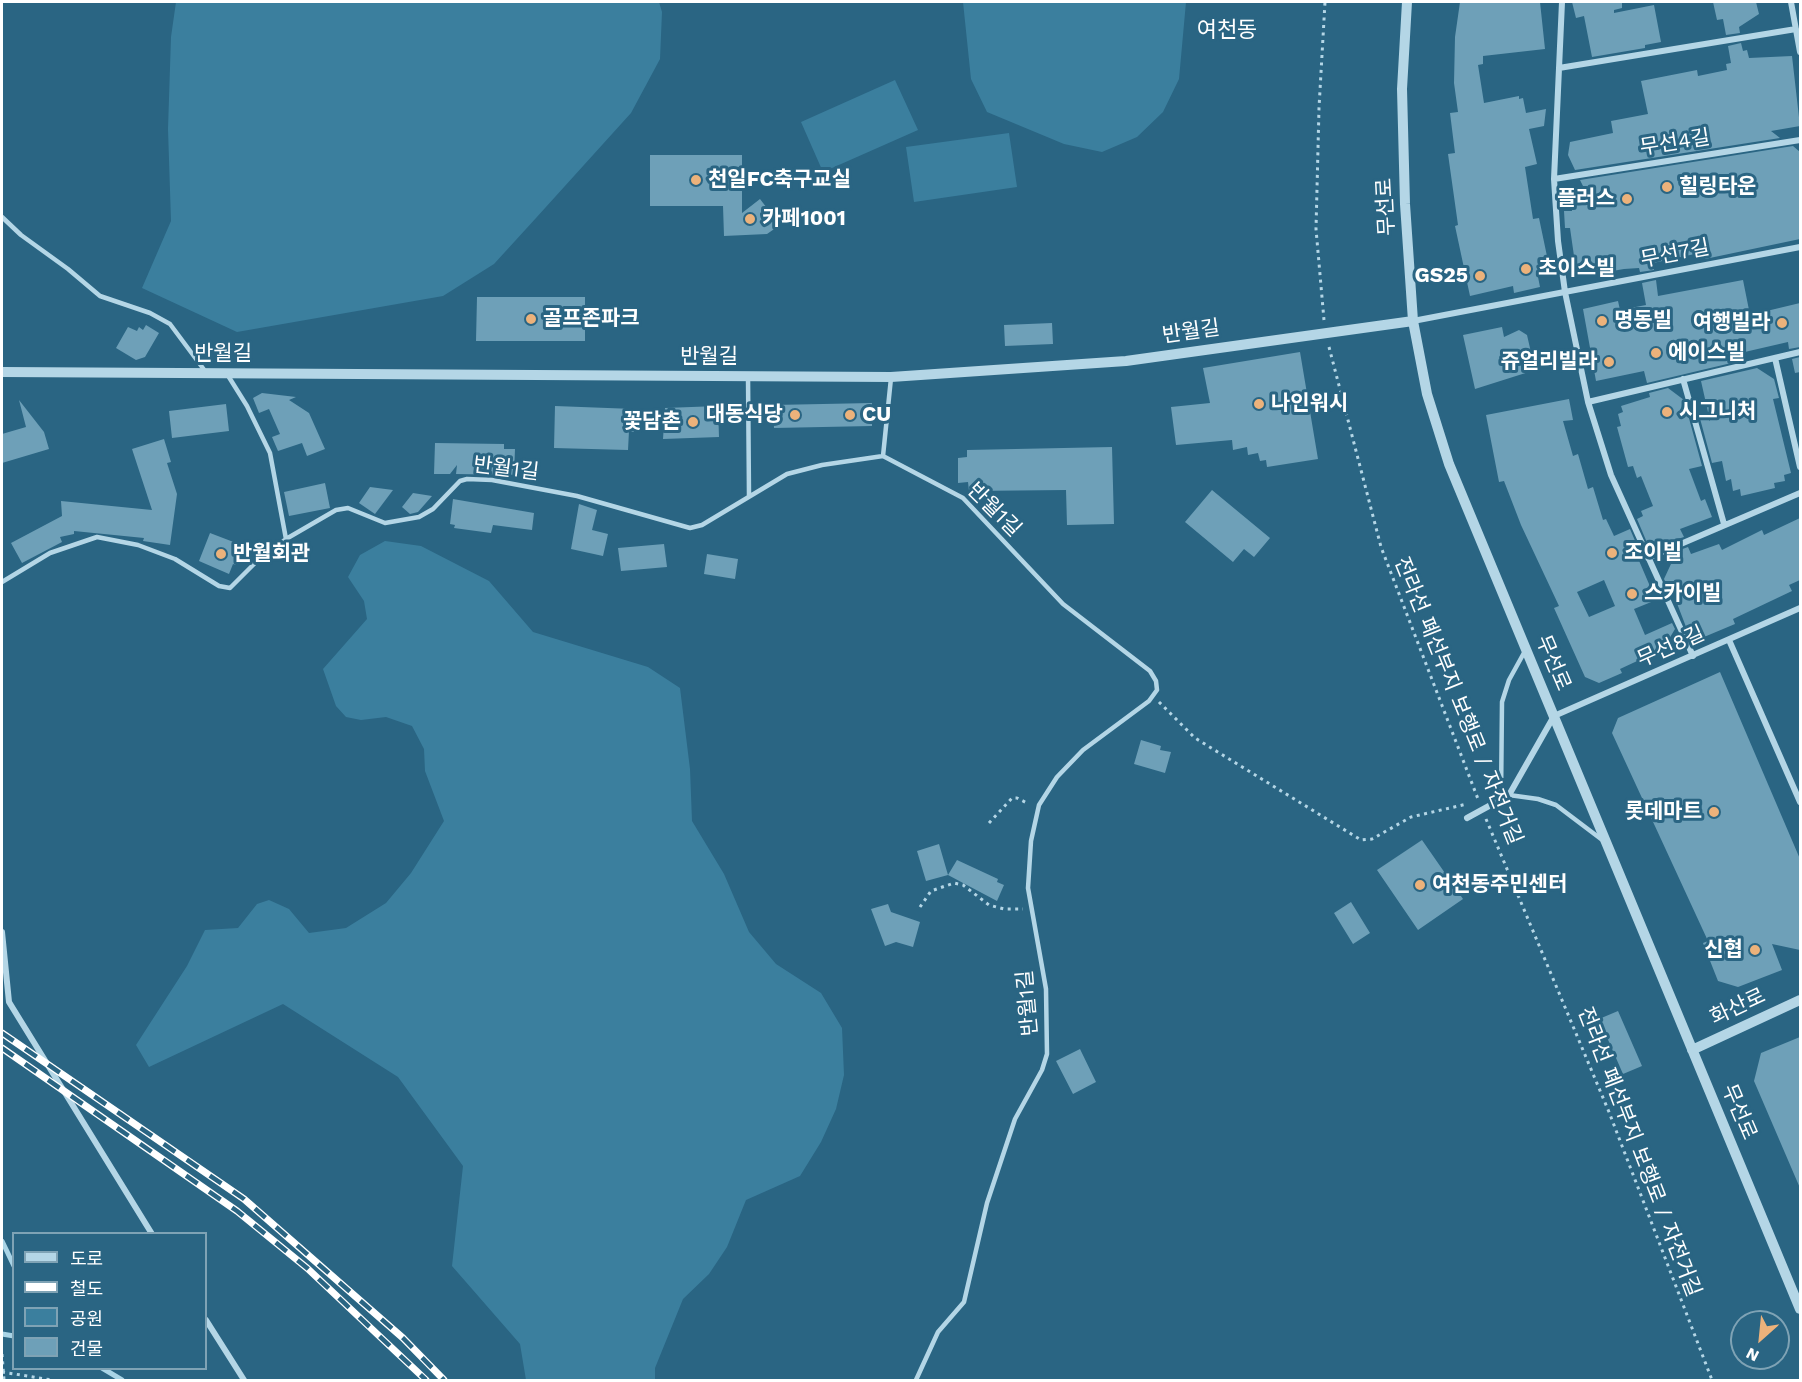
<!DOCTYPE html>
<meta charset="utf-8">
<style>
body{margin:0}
#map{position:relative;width:1802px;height:1382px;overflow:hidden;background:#2a6583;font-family:"Work Sans","Noto Sans KR",sans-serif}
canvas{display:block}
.frame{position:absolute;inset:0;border:3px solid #fff;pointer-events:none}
.legend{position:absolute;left:12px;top:1232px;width:195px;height:138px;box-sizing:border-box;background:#2a6583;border:2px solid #7fa3b5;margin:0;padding:8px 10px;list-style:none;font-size:18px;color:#fff}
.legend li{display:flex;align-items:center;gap:12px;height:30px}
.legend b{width:30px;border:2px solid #7fa3b5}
.north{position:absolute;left:1730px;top:1310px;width:60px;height:60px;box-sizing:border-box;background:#2a6583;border:2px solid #7fa3b5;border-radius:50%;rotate:207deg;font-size:16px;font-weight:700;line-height:24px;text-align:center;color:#fff}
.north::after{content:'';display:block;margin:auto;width:21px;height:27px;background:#ecb27b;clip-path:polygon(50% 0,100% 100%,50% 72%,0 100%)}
</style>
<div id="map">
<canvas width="1802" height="1382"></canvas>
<div class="frame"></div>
<ul class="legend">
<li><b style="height:8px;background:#b4d6e6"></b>도로</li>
<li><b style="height:8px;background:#fff"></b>철도</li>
<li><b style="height:16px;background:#3b7f9e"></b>공원</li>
<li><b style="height:16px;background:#6ea0b8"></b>건물</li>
</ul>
<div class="north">N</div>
</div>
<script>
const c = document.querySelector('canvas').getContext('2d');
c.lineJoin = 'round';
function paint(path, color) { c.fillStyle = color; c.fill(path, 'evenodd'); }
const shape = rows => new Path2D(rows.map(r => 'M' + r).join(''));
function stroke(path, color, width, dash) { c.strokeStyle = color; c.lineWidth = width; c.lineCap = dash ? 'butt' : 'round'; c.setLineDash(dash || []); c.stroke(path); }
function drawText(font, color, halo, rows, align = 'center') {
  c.font = font + ' "Work Sans","Noto Sans KR",sans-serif'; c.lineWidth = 6; c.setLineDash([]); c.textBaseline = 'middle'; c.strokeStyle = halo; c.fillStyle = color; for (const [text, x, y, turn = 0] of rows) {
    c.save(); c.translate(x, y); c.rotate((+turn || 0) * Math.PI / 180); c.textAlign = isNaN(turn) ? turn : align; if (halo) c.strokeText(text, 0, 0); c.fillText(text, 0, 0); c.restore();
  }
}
paint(shape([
 [176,2,659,2,662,12,660,59,631,113,536,218,494,264,443,296,237,332,142,288,171,221,168,129,171,37],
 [963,2,1186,2,1179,79,1163,112,1137,137,1102,152,1064,144,987,112,971,79],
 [895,80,918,130,823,172,801,122],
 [1009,133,1017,187,914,202,906,147],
 [385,541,421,546,489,581,533,632,648,667,680,688,690,769,692,821,724,874,749,932,776,964,821,993,842,1028,844,1075,836,1109,821,1142,800,1176,746,1200,727,1247,709,1274,683,1299,655,1368,655,1380,526,1380,520,1344,452,1266,463,1166,398,1077,283,1004,149,1067,136,1045,187,966,205,930,238,928,257,904,269,900,289,909,309,933,346,928,386,903,411,873,444,821,425,771,424,749,412,726,386,717,361,720,346,717,336,706,323,669,367,619,364,601,348,577,360,555]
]), '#3b7f9e');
stroke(shape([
 [2,1241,14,1266],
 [2,1334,14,1336],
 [102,1368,122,1380]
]), '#a9d4e6', 5);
paint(shape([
 [1460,2,1540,2,1545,49,1483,56,1483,64,1478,65,1484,103,1519,96,1519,99,1523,98,1526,113,1546,109,1544,126,1529,129,1537,164,1525,167,1533,219,1539,218,1548,261,1542,262,1545,276,1538,277,1540,287,1514,293,1513,286,1470,296,1455,226,1458,225,1448,154,1455,153,1450,113,1458,112,1454,83,1455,37],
 [1572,2,1622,2,1622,8,1614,10,1614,13,1654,5,1661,42,1645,45,1645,48,1592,57,1584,16,1576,18],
 [1713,2,1756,2,1759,14,1739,27,1740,33,1726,35,1723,19,1717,20],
 [1741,43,1743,51,1747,50,1749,58,1792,56,1800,126,1771,131,1780,138,1575,170,1568,155,1570,142,1613,133,1611,121,1648,114,1641,81,1697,70,1698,76,1727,70,1726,64,1731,63,1728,46],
 [1793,146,1800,152,1800,239,1705,259,1704,252,1653,263,1654,270,1640,272,1639,268,1624,269,1577,277,1570,228,1565,228,1564,211,1572,211,1571,199,1578,199,1578,193,1586,192,1580,180],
 [650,155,742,155,742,213,760,199,780,225,767,234,724,236,723,206,650,206],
 [1656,280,1658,296,1743,280,1750,315,1800,303,1800,347,1789,349,1788,342,1736,354,1744,360,1647,383,1644,371,1596,381,1583,309,1618,301,1620,310,1646,305,1642,283],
 [477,297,585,297,585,341,476,341],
 [1052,323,1053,344,1005,346,1004,325],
 [146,325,159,333,145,357,136,360,116,348,128,327,137,331,139,327,143,330],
 [1502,327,1504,337,1519,330,1527,335,1535,370,1475,389,1463,335],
 [1300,352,1318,459,1267,467,1266,460,1260,461,1258,453,1248,455,1247,447,1233,450,1232,440,1176,445,1171,407,1210,403,1203,368],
 [1800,357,1800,372,1795,373,1792,359],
 [1757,368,1774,379,1779,398,1773,399,1791,473,1784,475,1785,481,1774,483,1775,488,1741,496,1740,489,1733,491,1731,479,1726,481,1722,461,1712,463,1698,411,1710,421,1701,381],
 [1668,388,1684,400,1702,466,1689,469,1701,501,1705,499,1712,517,1680,529,1684,537,1656,546,1648,545,1637,519,1643,516,1641,511,1653,506,1641,476,1637,478,1633,466,1628,467,1617,427,1621,426,1618,414,1623,412,1621,406,1650,397,1649,393],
 [262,393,296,397,289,400,309,413,325,449,307,456,302,443,278,451,272,437,280,434,269,409,259,413,253,398],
 [1569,399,1573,420,1563,421,1573,456,1578,454,1588,489,1593,487,1603,520,1606,519,1614,536,1630,529,1636,543,1631,542,1655,598,1658,592,1661,598,1634,609,1645,635,1672,623,1675,629,1663,649,1620,669,1622,673,1599,683,1585,677,1554,608,1559,606,1521,525,1504,481,1499,482,1486,415],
 [1604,580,1615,606,1589,617,1577,592],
 [19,400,44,432,49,449,2,463,2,434,26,427],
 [872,403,872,426,774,428,773,405],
 [226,404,229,431,172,438,169,411],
 [555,406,634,409,634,432,629,431,628,450,554,448],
 [718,406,719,437,663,439,665,408],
 [164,439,171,462,167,463,177,494,170,545,143,541,144,538,74,531,74,534,60,537,62,542,22,563,11,543,62,516,61,501,152,510,132,449],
 [435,443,504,444,504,449,515,449,514,475,456,474,457,465,450,474,434,474],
 [1112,447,1114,524,1067,525,1066,490,969,491,968,482,958,483,958,458,967,457,967,450],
 [325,483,330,508,289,516,284,492],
 [370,487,393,490,375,514,359,503],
 [1212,490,1270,538,1254,557,1244,549,1233,562,1185,522],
 [413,493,432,496,418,512,410,514,402,507],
 [453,499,534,513,532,530,493,525,491,533,454,528,455,525,450,524],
 [579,504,597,510,592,530,608,534,603,556,571,549],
 [1800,518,1800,580,1789,585,1792,591,1733,619,1735,624,1704,637,1688,632,1673,593,1671,594,1664,579,1677,551,1688,547,1691,554,1719,544,1722,550,1762,530,1764,535],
 [210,533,244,546,236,565,233,564,229,574,199,561],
 [664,544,667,567,621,571,618,548],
 [707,554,738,559,735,579,704,574],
 [1720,672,1800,859,1800,950,1772,944,1782,970,1738,987,1718,981,1703,943,1708,941,1612,733,1618,718],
 [1141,740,1161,746,1160,750,1171,752,1165,773,1134,764],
 [1422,840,1463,899,1418,930,1377,870],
 [939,844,948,875,926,881,917,851],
 [957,860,998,879,997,882,1004,885,997,901,948,875],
 [1351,902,1370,933,1353,944,1334,913],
 [888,904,891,912,920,922,913,947,896,942,885,946,871,909],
 [1618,1011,1642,1066,1623,1074,1599,1019],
 [1800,1037,1800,1188,1754,1081,1761,1053],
 [1080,1049,1096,1082,1073,1094,1056,1061]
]), '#6ea0b8');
stroke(shape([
 [1324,320,1316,229,1319,108,1325,2],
 [1329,347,1381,547,1478,799],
 [1159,702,1195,738,1361,840,1372,839,1411,817,1467,804],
 [1486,819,1609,1112,1712,1380],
 [989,823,1012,798,1017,798,1029,804],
 [920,907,931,891,954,883,963,885,989,905,1004,909,1023,909],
 [2,1354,4,1380],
 [2,1372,52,1380]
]), '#b4d6e6', 3, [3, 4.5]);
stroke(shape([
 [2,217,21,235,68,269,100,296,150,313,170,324,205,371],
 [227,374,247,406,270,453,286,539],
 [748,376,749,496],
 [883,456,891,378],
 [2,582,50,553,97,537,138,545,175,559,219,586,230,588,256,562,286,539,336,510,348,508,385,523,419,517,433,509,460,481,467,479,492,480,577,496,690,528,702,525,787,474,822,465,883,456,963,498,1063,604,1150,671,1156,681,1157,690,1149,701,1083,750,1057,777,1039,805,1031,841,1028,888,1046,989,1047,1054,1042,1070,1015,1119,987,1203,964,1302,938,1332,916,1380],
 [1509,795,1538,799,1556,805,1601,839],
 [1501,799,1502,702,1509,680,1525,651]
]), '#b4d6e6', 4.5);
stroke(shape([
 [1562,2,1554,179,1558,241,1565,292,1588,402,1611,475,1693,656],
 [1791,2,1800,52],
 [1559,68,1796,29],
 [1554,179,1800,140],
 [1413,321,1800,247],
 [1775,358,1800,467],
 [1683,379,1724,524],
 [1588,402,1800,352],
 [1648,558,1800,493],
 [1729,640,1800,802],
 [1467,818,1509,795,1554,716,1800,608],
 [2,932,9,1002,152,1234],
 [206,1320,244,1380]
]), '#b4d6e6', 6);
stroke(shape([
 [1407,2,1402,89,1405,204,1413,321,1427,394,1449,464,1800,1309],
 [2,372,891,377,1126,361,1413,321],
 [1692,1050,1800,1000]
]), '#b4d6e6', 10);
const rail = shape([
 [2,1033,244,1199,403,1338,444,1380],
 [2,1048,237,1211,307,1268,426,1380]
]);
stroke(rail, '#fff', 7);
stroke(rail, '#2a6583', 4.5, [14]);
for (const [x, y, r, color] of [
 [696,180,6,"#ecb27b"],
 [1667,187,6,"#ecb27b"],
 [1627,199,6,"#ecb27b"],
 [750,219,6,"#ecb27b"],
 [1526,269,6,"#ecb27b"],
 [1480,276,6,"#ecb27b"],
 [531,319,6,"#ecb27b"],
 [1602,321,6,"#ecb27b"],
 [1782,323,6,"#ecb27b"],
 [1656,353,6,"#ecb27b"],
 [1609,362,6,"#ecb27b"],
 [1259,404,6,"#ecb27b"],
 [1667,412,6,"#ecb27b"],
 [795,415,6,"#ecb27b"],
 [850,415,6,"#ecb27b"],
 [693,422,6,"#ecb27b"],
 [1612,553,6,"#ecb27b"],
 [221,554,6,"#ecb27b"],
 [1632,594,6,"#ecb27b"],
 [1714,812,6,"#ecb27b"],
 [1420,885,6,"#ecb27b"],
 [1755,950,6,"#ecb27b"]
]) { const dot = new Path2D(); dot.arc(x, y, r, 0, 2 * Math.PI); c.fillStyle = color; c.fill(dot); stroke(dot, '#2a6583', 2); }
drawText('21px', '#fff', '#2a6583', [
 ["무선4길",1675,143,-9],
 ["무선로",1386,207,-93],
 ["무선7길",1675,254,-11],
 ["반월길",1191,332,-8],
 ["반월길",223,354],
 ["반월길",709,357],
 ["반월1길",506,469,7],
 ["반월1길",994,510,45],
 ["무선8길",1671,647,-24],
 ["무선로",1553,663,67],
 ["전라선 폐선부지 보행로 / 자전거길",1458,701,68],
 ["반월1길",1028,1003,-95],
 ["화산로",1738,1007,-25],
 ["무선로",1739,1112,67],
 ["전라선 폐선부지 보행로 / 자전거길",1639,1152,69]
]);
drawText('bold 21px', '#fff', '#2a6583', [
 ["천일FC축구교실",708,180],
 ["힐링타운",1679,187],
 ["플러스",1615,199,"right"],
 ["카페1001",762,219],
 ["초이스빌",1538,269],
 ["GS25",1468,276,"right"],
 ["골프존파크",543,319],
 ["명동빌",1614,321],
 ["여행빌라",1770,323,"right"],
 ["에이스빌",1668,353],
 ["쥬얼리빌라",1597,362,"right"],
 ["나인워시",1271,404],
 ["시그니처",1679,412],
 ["대동식당",783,415,"right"],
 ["CU",862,415],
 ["꽃담촌",681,422,"right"],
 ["조이빌",1624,553],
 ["반월회관",233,554],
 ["스카이빌",1644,594],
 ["롯데마트",1702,812,"right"],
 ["여천동주민센터",1432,885],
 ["신협",1743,950,"right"]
], 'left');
drawText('22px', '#fff', '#2a6583', [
 ["여천동",1227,31]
]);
</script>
